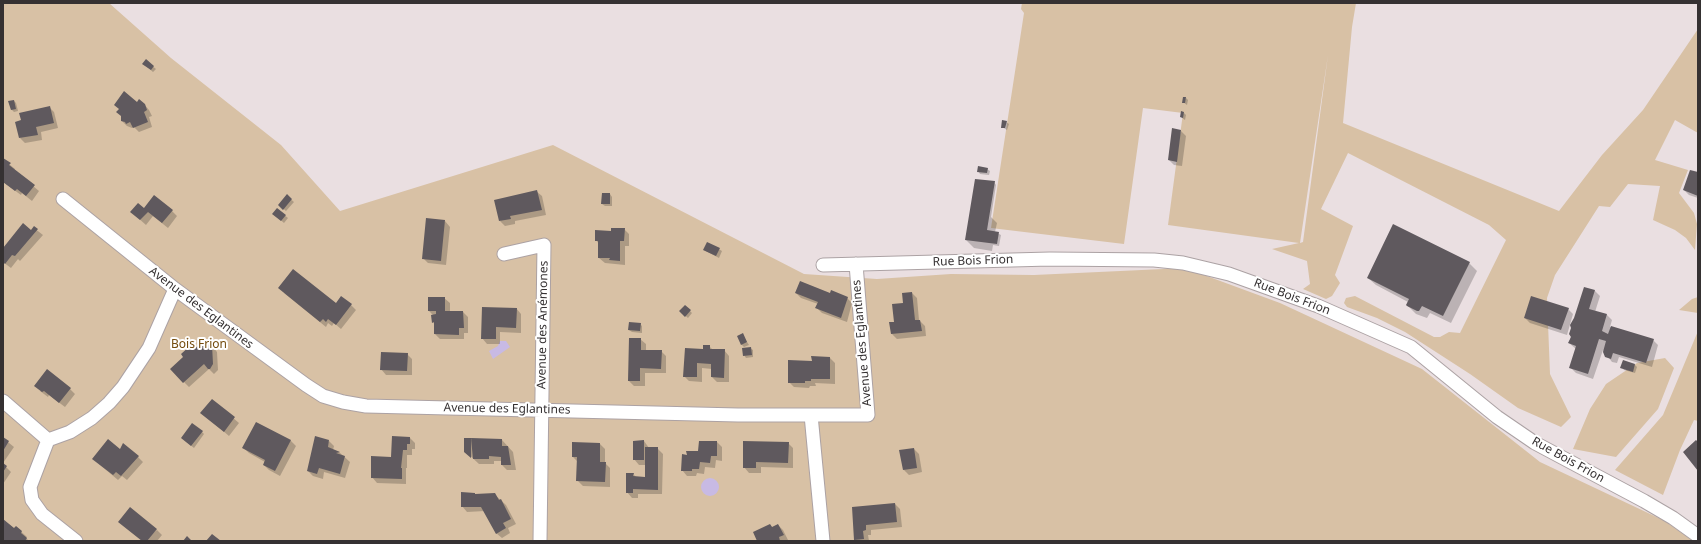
<!DOCTYPE html>
<meta charset="utf-8">
<style>
body{margin:0}
#map{position:relative;width:1701px;height:544px;overflow:hidden;background:#eadfe1;font-family:"Noto Sans",sans-serif}
canvas{display:block}
.frame{position:absolute;inset:0;border:4px solid #353132;pointer-events:none}
</style>
<div id="map">
<canvas width="1701" height="544"></canvas>
<div class="frame"></div>
</div>
<script>
const c = document.querySelector('canvas').getContext('2d');
c.lineJoin = 'round';
function paint(path, color) { c.fillStyle = color; c.fill(path, 'evenodd'); }
const shape = rows => new Path2D(rows.map(r => 'M' + r).join(''));
function stroke(path, color, width, dash) { c.strokeStyle = color; c.lineWidth = width; c.lineCap = dash ? 'butt' : 'round'; c.setLineDash(dash || []); c.stroke(path); }
function drawText(font, color, halo, rows, align = 'center') {
  c.font = font + ' "Noto Sans",sans-serif'; c.lineWidth = 4; c.setLineDash([]); c.textBaseline = 'middle'; c.strokeStyle = halo; c.fillStyle = color; for (const [text, x, y, turn = 0] of rows) {
    c.save(); c.translate(x, y); c.rotate((+turn || 0) * Math.PI / 180); c.textAlign = isNaN(turn) ? turn : align; if (halo) c.strokeText(text, 0, 0); c.fillText(text, 0, 0); c.restore();
  }
}
paint(shape([
 [3,3,109,3,171,58,281,145,340,211,553,145,804,274,877,279,951,274,1034,275,1185,268,1280,303,1422,369,1540,462,1665,521,1693,541,3,541],
 [1022,3,1356,3,1352,27,1343,123,1559,211,1602,155,1643,110,1698,29,1698,133,1675,120,1655,160,1688,170,1679,193,1694,213,1697,224,1695,250,1686,238,1675,230,1653,220,1660,186,1628,184,1610,207,1599,206,1555,275,1547,298,1550,374,1571,417,1561,427,1518,408,1470,374,1405,332,1377,318,1347,307,1344,303,1346,298,1355,296,1434,337,1440,337,1449,332,1460,333,1506,240,1489,225,1348,153,1321,209,1353,226,1335,275,1340,283,1332,296,1326,299,1303,289,1310,284,1307,261,1272,249,1299,243,1168,225,1183,113,1143,108,1124,244,991,228,1024,13,1021,9],
 [1328,55,1303,242,1300,243],
 [1698,297,1698,313,1679,310,1692,299],
 [1698,331,1698,421,1694,420,1680,450,1663,495,1615,470,1663,415],
 [1665,358,1674,368,1658,409,1616,457,1573,449,1590,409,1606,384,1637,363]
]), '#d8c1a5');
paint(shape([
 [500,341,506,341,510,347,493,359,489,351,498,346],
 '701 487a9 9 0 1 1 18 0a9 9 0 1 1-18 0Z'
]), '#c8bae4');
paint(shape([
 [146,61,156,69,153,72,146,66],
 [1186,98,1188,100,1187,105,1183,102],
 [14,101,16,103,18,111,14,112,12,110],
 [137,103,144,104,149,110,152,116,149,117,152,127,139,132,134,127,132,128,127,126,122,121],
 [49,107,54,112,58,128,41,132,42,140,25,143,20,138],
 [1184,113,1186,115,1185,120,1181,117],
 [1006,122,1009,124,1007,130,1002,127],
 [1181,131,1186,136,1182,166,1174,165,1169,160],
 [3,159,15,169,14,170,39,191,32,201,22,193,21,195,3,182],
 [987,169,990,171,989,175,980,174,978,171],
 [1698,174,1698,198,1689,195,1684,190],
 [994,182,996,185,991,217,997,223,995,232,1001,235,999,246,993,245,992,251,974,248,966,240],
 [536,191,542,196,546,215,515,221,515,224,505,226,500,221],
 [610,194,612,197,612,206,605,206,602,204],
 [287,196,294,202,286,211,279,205],
 [144,209,172,211,177,216,168,228,153,216,146,225,137,217],
 [278,210,288,218,284,223,276,216],
 [445,221,450,227,446,265,428,263,423,258],
 [34,228,43,235,20,261,18,259,11,268,3,262,3,249,31,232],
 [624,229,629,234,629,246,625,246,625,265,605,263,599,258,599,244,596,240,612,232],
 [708,243,722,251,719,258,704,250],
 [1469,263,1477,271,1451,323,1430,313,1427,318,1416,314,1408,306,1408,302,1376,285,1368,278],
 [1585,288,1595,291,1600,296,1595,312,1607,315,1612,320,1610,327,1653,340,1658,345,1652,367,1619,357,1617,363,1612,362,1603,350,1593,379,1576,373,1571,368,1576,349,1569,343],
 [284,293,336,305,351,305,356,310,341,329,334,323,332,326,328,323,326,327],
 [796,293,831,295,847,298,852,303,847,322,822,313,816,307,818,304,801,298],
 [912,293,917,298,919,320,925,326,926,336,897,339,892,334,895,323,904,303],
 [444,298,450,303,450,312,463,312,468,317,468,333,464,333,464,339,440,339,435,334,435,325,433,322,434,316,429,311],
 [685,306,692,313,688,318,680,311],
 [516,308,521,314,521,333,500,332,500,344,487,344,482,338],
 [1568,309,1573,314,1567,335,1530,323,1525,318],
 [640,324,642,326,642,333,632,332,629,330],
 [742,334,749,345,744,347,742,345],
 [640,339,646,344,646,351,661,351,666,356,666,373,645,373,645,386,634,386,629,381],
 [212,346,217,352,218,370,214,374,209,369,189,387,184,382,191,347,194,350],
 [709,346,713,350,724,350,729,356,729,382,717,382,712,377,712,369,702,368,702,382,689,381,684,376,704,350],
 [750,348,753,350,753,357,746,358,744,355],
 [407,354,412,359,412,375,386,375,381,369],
 [830,358,835,363,835,384,815,383,816,386,810,386,809,388,794,387,789,382,813,362],
 [1623,361,1635,365,1637,367,1635,373,1624,370,1622,367],
 [70,389,75,394,65,407,49,395,48,397,40,391],
 [212,400,239,423,229,436,202,413],
 [257,423,291,441,296,446,280,476,269,470,264,465,265,462,249,453,244,448],
 [202,432,204,434,194,448,184,440],
 [3,438,14,447,3,463],
 [410,438,415,443,415,449,412,449,412,455,407,455,407,468,406,468,406,484,377,483,372,477],
 [470,439,473,441,502,440,513,452,516,470,507,470,502,465,502,461,494,461,494,464,479,464,465,451],
 [329,441,334,446,333,450,339,452,350,462,345,478,324,472,323,479,313,476,308,471],
 [644,441,649,448,657,448,663,454,662,494,638,494,638,498,632,498,627,492,633,474,637,478,646,478,646,465,639,465,634,459],
 [717,442,722,447,722,461,716,460,715,468,705,467,704,474,697,473,696,476,687,476,682,470,688,456,699,452],
 [788,443,793,448,793,468,761,467,761,473,749,473,744,467],
 [600,444,605,449,605,463,610,468,610,487,583,486,578,481,578,462,573,457],
 [914,449,919,454,922,472,909,475,904,470],
 [120,450,138,457,143,462,127,480,122,476,118,480,99,464],
 [3,464,11,472,3,484],
 [475,494,476,495,494,494,506,505,516,524,508,528,510,533,502,538,496,533,485,511,467,512,462,506],
 [895,504,900,509,902,527,871,530,871,535,868,535,869,541,855,540,853,508],
 [3,520,15,529,16,527,27,537,26,538,29,541,3,541],
 [770,525,773,528,778,525,783,530,788,540,758,541],
 [157,530,162,535,157,541,142,541]
]), '#0003');
paint(shape([
 [146,59,154,66,151,70,142,64],
 [124,91,137,102,139,99,145,104,147,110,144,112,148,122,133,128,130,122,126,124,125,122,121,121,121,116,116,112,119,109,114,105],
 [1183,97,1186,97,1185,103,1182,103],
 [14,100,16,109,11,110,8,101],
 [50,106,54,123,36,127,38,135,19,138,15,122,21,120,19,113],
 [1181,111,1184,112,1183,118,1180,117],
 [1002,120,1007,121,1005,128,1001,128],
 [1172,128,1181,130,1177,162,1168,160],
 [3,158,11,163,9,165,35,185,26,196,17,189,15,191,3,182],
 [978,166,988,168,987,173,977,172],
 [1690,170,1698,172,1698,196,1683,190],
 [975,179,995,181,987,230,999,232,997,244,965,240],
 [537,190,542,210,510,216,511,219,499,221,494,200],
 [602,193,610,193,610,204,601,204],
 [287,194,292,199,283,210,278,205],
 [154,195,173,210,162,223,148,212,140,220,130,212,138,203,144,208],
 [277,208,286,215,281,221,272,214],
 [426,218,445,220,441,261,422,259],
 [23,223,31,230,34,226,38,229,15,256,12,255,5,264,3,262,3,248],
 [1393,224,1470,262,1443,316,1422,306,1419,311,1417,311,1407,306,1406,305,1409,299,1367,278],
 [611,228,625,228,624,241,620,241,620,261,609,260,610,258,598,258,598,241,595,241,595,230,611,231],
 [707,242,720,248,716,256,703,250],
 [293,269,336,303,341,296,352,304,336,325,328,319,326,322,323,319,320,322,278,288],
 [800,281,830,293,831,290,848,297,841,318,815,308,818,302,795,293],
 [1584,287,1595,290,1589,309,1607,314,1602,331,1608,334,1611,326,1654,339,1646,363,1613,353,1611,359,1605,357,1603,352,1606,341,1599,339,1588,374,1569,368,1576,346,1568,343,1571,337,1569,334,1571,328,1570,325,1574,318],
 [912,292,915,320,920,320,922,331,891,334,889,322,894,322,892,304,903,303,902,293],
 [1531,296,1569,308,1561,330,1524,318],
 [428,297,445,297,445,311,463,311,464,328,459,328,459,335,434,334,434,322,432,323,431,315,436,314,436,311,428,311],
 [685,305,691,310,685,317,679,311],
 [482,307,517,308,516,328,496,327,496,339,481,339],
 [629,322,641,323,640,331,628,330],
 [743,333,747,342,741,345,737,336],
 [629,338,641,338,641,350,662,350,661,369,640,368,640,381,628,381],
 [191,345,193,349,198,346,212,345,213,364,210,369,208,369,204,364,183,383,170,369,183,357,181,354],
 [703,345,710,345,710,349,725,349,724,378,711,377,711,364,697,363,697,377,683,377,685,348,703,349],
 [751,347,752,355,743,356,742,348],
 [381,352,408,353,407,371,380,370],
 [811,356,830,357,830,379,811,379,811,381,805,381,805,383,788,383,788,360,812,361],
 [1623,360,1635,364,1633,372,1620,368],
 [47,369,71,388,59,403,44,391,42,392,34,386],
 [212,399,235,417,224,432,200,413],
 [256,422,291,440,275,471,263,465,265,460,242,448],
 [192,423,203,431,191,446,181,438],
 [315,436,329,440,328,447,340,452,336,453,345,456,340,474,319,468,317,474,307,471],
 [392,436,410,437,410,444,407,444,407,450,403,450,401,468,402,468,402,479,371,478,371,456,391,457],
 [3,437,9,441,3,451],
 [464,438,471,438,471,458,464,452],
 [471,438,502,439,502,446,508,446,511,465,501,465,501,457,489,456,489,459,473,459],
 [108,439,120,449,123,443,139,456,121,476,116,472,113,475,92,459],
 [644,440,644,460,633,460,633,441],
 [1696,440,1698,442,1698,471,1683,452],
 [699,441,717,441,717,456,711,456,710,463,700,462,699,469,692,469,692,471,681,471,682,454,687,455,686,451,698,451],
 [743,441,789,442,788,463,756,462,756,468,743,468],
 [572,442,600,443,600,462,606,462,605,482,576,481,577,457,572,457],
 [645,447,658,447,658,490,633,489,633,493,626,493,626,473,634,473,633,476,645,477],
 [914,448,917,468,903,470,899,450],
 [3,463,7,466,3,472],
 [461,492,475,493,475,494,495,493,499,500,501,499,511,519,503,523,506,528,496,534,481,507,461,507],
 [895,503,897,522,866,525,866,530,863,531,864,539,854,540,852,507],
 [130,507,157,529,147,541,142,541,118,522],
 [3,519,14,528,16,526,22,531,21,533,27,538,25,541,3,541],
 [770,524,772,527,778,524,784,535,779,537,780,541,757,541,753,532],
 [212,534,221,541,206,541],
 [187,536,192,541,183,541]
]), '#5f595e');
const street = shape([
 [63,199,175,289,306,385,323,396,343,402,366,406,738,415,868,415,856,264],
 [504,254,544,245,540,541],
 [823,265,1050,259,1154,260,1183,263,1229,274,1318,306,1411,347,1497,417,1535,443,1644,501,1673,518,1698,536],
 [3,401,48,440],
 [811,415,823,541],
 [48,440,70,432,92,418,109,403,123,387,149,348,175,289],
 [48,440,30,487,32,500,42,514,76,541]
]);
stroke(street, '#aca2a4', 15);
stroke(street, '#fff', 13);
drawText('12px', '#353132', '#fff', [
 ["Rue Bois Frion",973,261,-2],
 ["Rue Bois Frion",1292,297,21],
 ["Avenue des Eglantines",201,308,37],
 ["Avenue des Anémones",543,325,-89],
 ["Avenue des Eglantines",862,343,-95],
 ["Avenue des Eglantines",507,409,1],
 ["Rue Bois Frion",1568,460,29]
]);
drawText('12px', '#744c0e', '#fff', [
 ["Bois Frion",199,345]
]);
</script>
